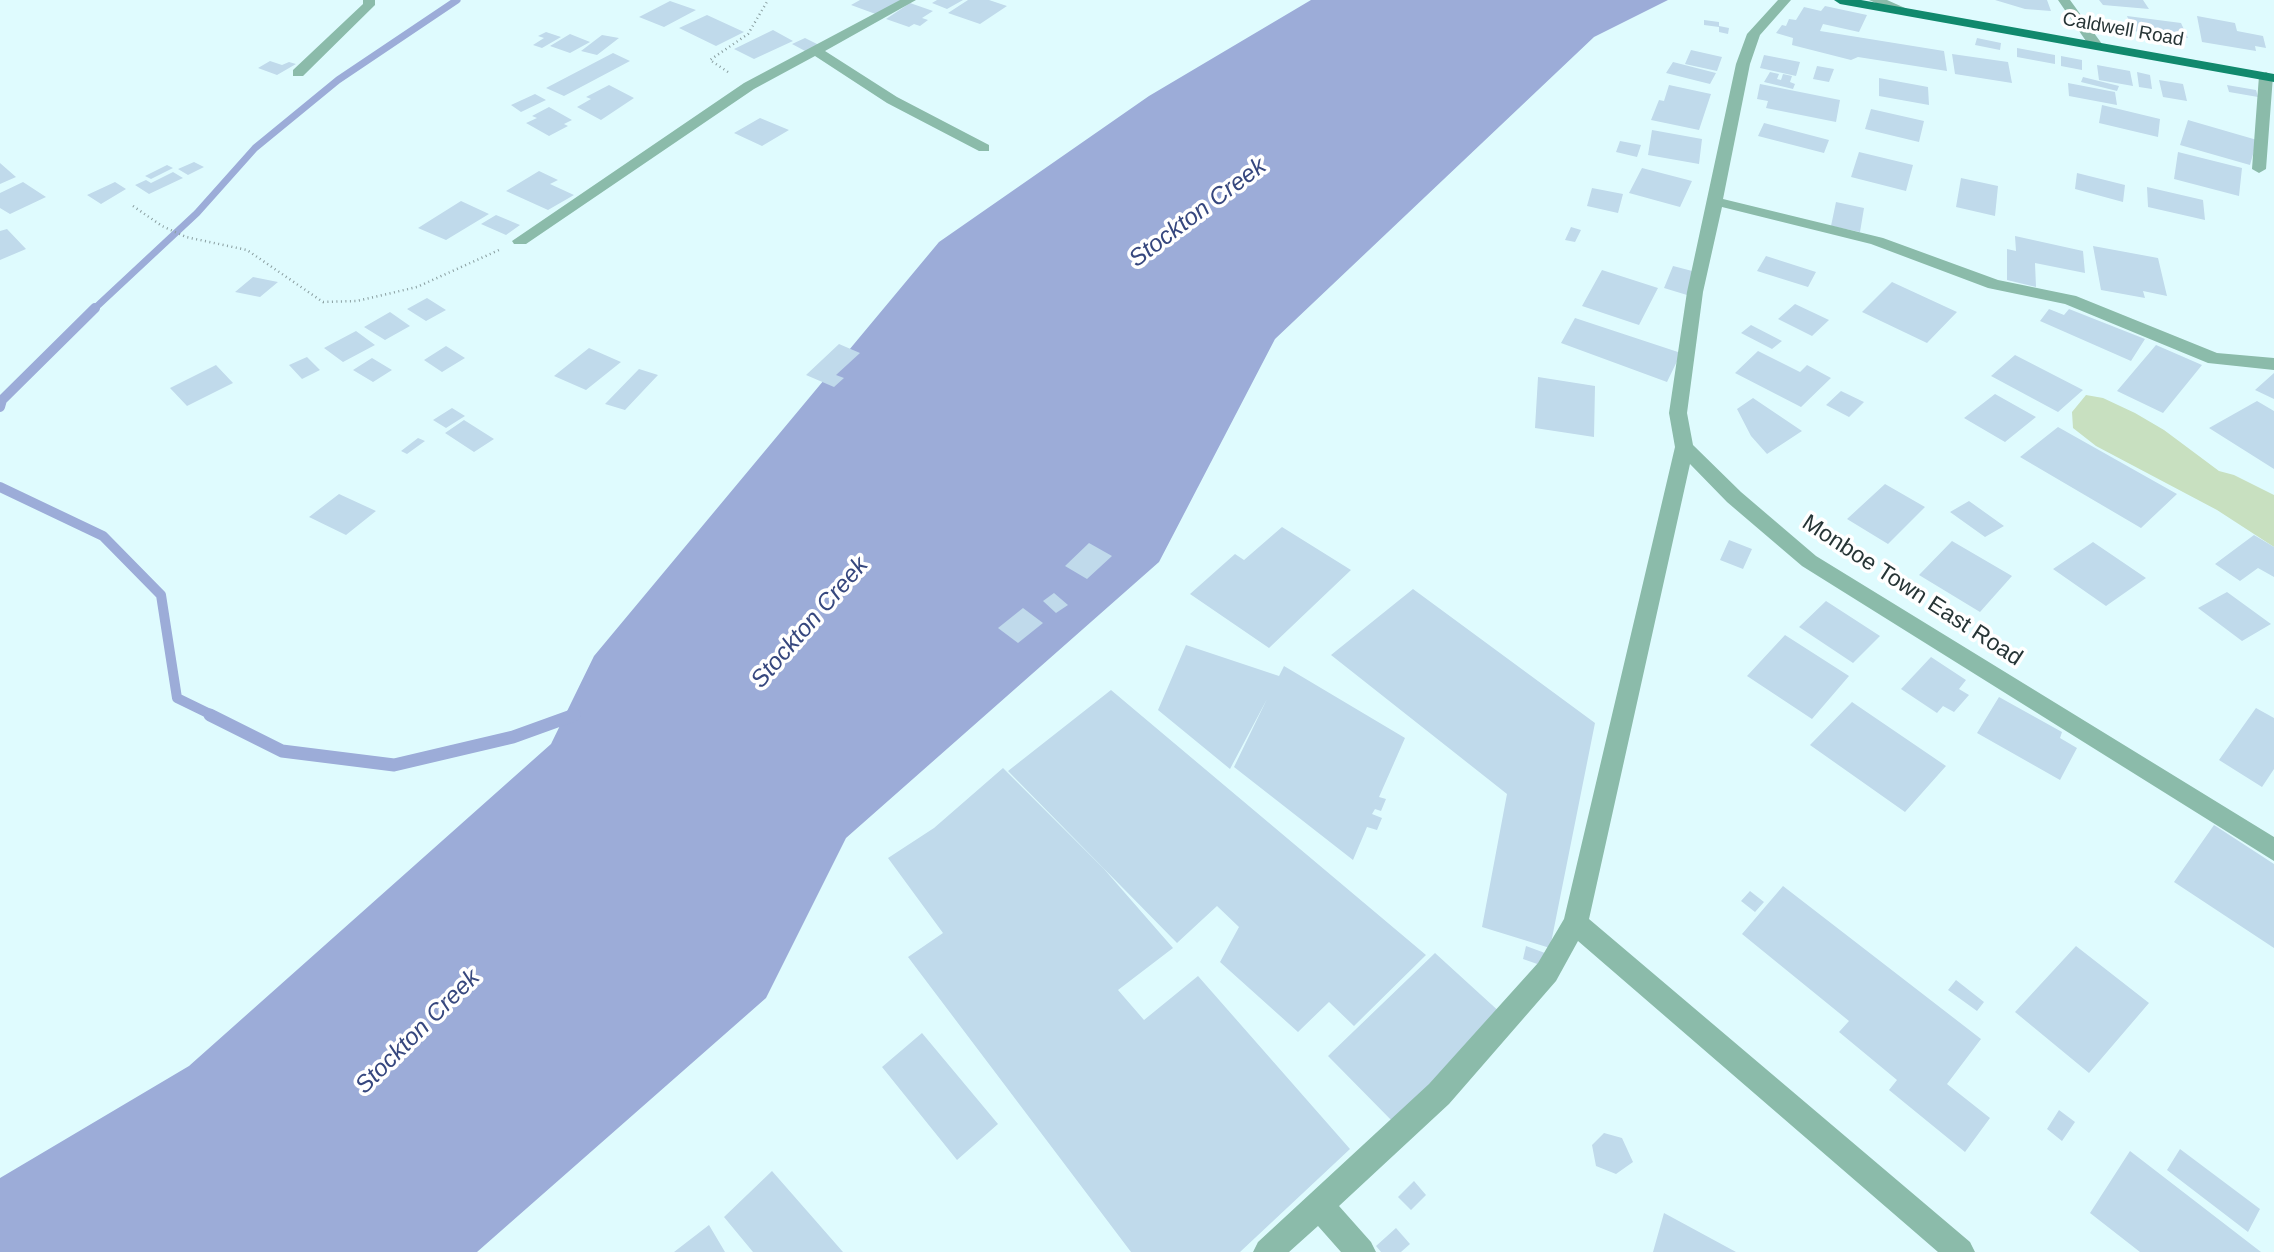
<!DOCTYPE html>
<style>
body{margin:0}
canvas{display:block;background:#dffbfe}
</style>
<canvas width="2274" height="1252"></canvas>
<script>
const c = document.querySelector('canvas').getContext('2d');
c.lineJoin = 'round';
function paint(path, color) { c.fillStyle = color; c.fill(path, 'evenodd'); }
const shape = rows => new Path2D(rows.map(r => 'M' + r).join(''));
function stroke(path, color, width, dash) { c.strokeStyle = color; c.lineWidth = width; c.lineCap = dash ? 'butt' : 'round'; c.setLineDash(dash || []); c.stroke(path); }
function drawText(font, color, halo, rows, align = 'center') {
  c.font = font + ' Arial,sans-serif'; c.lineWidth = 7; c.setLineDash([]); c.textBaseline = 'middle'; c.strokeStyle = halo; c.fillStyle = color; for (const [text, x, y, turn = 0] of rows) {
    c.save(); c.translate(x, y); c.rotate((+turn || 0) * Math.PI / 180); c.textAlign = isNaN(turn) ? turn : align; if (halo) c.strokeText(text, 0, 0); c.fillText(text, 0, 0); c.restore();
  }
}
paint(shape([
 [2086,395,2103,398,2135,413,2164,430,2219,471,2234,475,2274,495,2274,547,2217,510,2096,446,2073,428,2072,412]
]), '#c8e0c0');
paint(shape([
 [1311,0,1668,0,1594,37,1275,339,1159,562,846,838,766,998,477,1252,0,1252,0,1178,189,1066,551,744,594,656,939,242,1149,96]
]), '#9cacd8');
stroke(shape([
 [93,310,197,213,255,148,338,80,457,0]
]), '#9cacd8', 7);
stroke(shape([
 [0,407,2,400,95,308],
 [0,487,103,536,161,595,177,698,214,716],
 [569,716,576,714]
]), '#9cacd8', 10);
stroke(shape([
 [210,715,282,751,394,765,513,737,574,715]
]), '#9cacd8', 13);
paint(shape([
 [860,0,900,0,903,1,881,16,851,5],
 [937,0,963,0,947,9,932,3],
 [968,0,989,0,1007,6,980,24,948,13],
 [1995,0,2047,0,2051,11,2025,9],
 [2099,0,2143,0,2149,9,2103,5],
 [670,1,696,10,664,27,639,17],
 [910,3,933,11,922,18,928,20,920,26,914,24,909,27,886,19],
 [1825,6,1867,15,1859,32,1823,24,1820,31,1944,51,1947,71,1858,57,1851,60,1792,45,1793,38,1776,33,1782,25,1786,26,1789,19,1796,20,1804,7,1821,11],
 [707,15,744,32,716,46,679,28],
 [2127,16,2181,23,2188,38,2133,31],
 [2197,16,2235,23,2237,31,2263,36,2266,48,2255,46,2256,51,2202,42],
 [1704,20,1719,22,1719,26,1729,28,1728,34,1719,32,1719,27,1704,25],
 [773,30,793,41,754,59,734,49],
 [546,32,561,37,542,48,533,45,544,38,538,36],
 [570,34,590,42,570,53,550,46],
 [602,35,619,38,597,55,581,51],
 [805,38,821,46,807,52,792,44],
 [1977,38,2001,43,2000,50,1975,45],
 [2017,48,2055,55,2055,64,2017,57],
 [1691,50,1722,57,1717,71,1685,64],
 [613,53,630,61,564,96,546,88],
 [1952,54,2008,62,2012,83,1955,74],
 [1764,55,1800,62,1796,76,1760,68],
 [2061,56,2082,60,2082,70,2061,66],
 [270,61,282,65,289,62,296,64,277,75,258,68],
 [1673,62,1716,73,1710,84,1666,73],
 [2097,65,2130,71,2133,86,2099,80],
 [1817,66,1834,69,1829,82,1813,79],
 [1770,72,1779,74,1777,79,1781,80,1783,74,1792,76,1790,82,1795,84,1793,89,1764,82],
 [2137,72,2150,75,2152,89,2139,87],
 [2083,77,2119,86,2117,91,2081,82],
 [1879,78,1928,87,1929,105,1879,96],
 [2159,80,2183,84,2187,101,2163,97],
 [2068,83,2115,92,2117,105,2069,96],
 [1760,84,1840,100,1836,122,1766,108,1768,101,1757,99],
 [609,85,634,98,601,120,577,107,591,99,586,97],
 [1669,85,1711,94,1699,130,1651,120,1659,100,1664,101],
 [2227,85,2256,90,2258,97,2229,92],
 [535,94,546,100,521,112,511,105],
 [2102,105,2160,119,2158,137,2099,123],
 [549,107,572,120,564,124,568,126,549,136,526,123,537,118,532,116],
 [1871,109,1924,121,1919,142,1865,129],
 [760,118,789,130,762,146,734,133],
 [2188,120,2257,140,2250,165,2180,145],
 [1764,123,1829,140,1824,153,1758,136],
 [1652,130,1702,139,1699,164,1648,155],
 [1620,141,1641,145,1637,157,1616,152],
 [1859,152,1913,165,1906,191,1851,177],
 [2178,152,2242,168,2239,196,2174,179],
 [194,162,204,167,188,175,178,169],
 [0,163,16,177,0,184],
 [167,165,173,168,151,179,145,176],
 [1642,168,1692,181,1680,207,1629,193],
 [539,171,558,180,550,184,574,195,548,210,506,191],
 [173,172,183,178,149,194,135,185,146,180,151,183],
 [2077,173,2125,185,2123,202,2075,189],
 [1961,178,1998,186,1995,216,1956,207],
 [23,182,46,197,10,214,0,208,0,193],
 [115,182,126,189,101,204,87,195],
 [2147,187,2203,200,2205,220,2148,207],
 [1592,188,1623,194,1618,213,1587,206],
 [461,201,489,214,446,240,418,228],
 [1836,202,1864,208,1860,232,1831,226],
 [496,215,520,225,506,235,481,224],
 [1571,227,1581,230,1575,242,1565,240],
 [7,229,26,249,0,260,0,231],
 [2015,236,2083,251,2085,273,2035,263,2036,287,2007,280,2007,249,2016,251],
 [2093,246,2158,258,2167,296,2143,291,2145,298,2101,290],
 [1766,256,1816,272,1808,287,1757,271],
 [1673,266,1696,272,1687,295,1664,288],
 [1602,270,1658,288,1639,325,1582,306],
 [253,277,278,282,260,297,235,292],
 [1892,282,1957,312,1927,343,1862,312],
 [427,298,446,310,426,321,407,309],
 [1795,304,1829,320,1812,336,1778,319],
 [2049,309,2064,315,2069,309,2145,339,2131,361,2040,321],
 [390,312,410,326,385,340,364,327],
 [1575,318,1681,353,1667,382,1561,343],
 [1751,325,1782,341,1772,349,1741,333],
 [356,331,375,345,343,362,324,348],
 [839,344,860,353,836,375,844,378,834,387,806,375],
 [2156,345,2202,365,2163,413,2117,391],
 [446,346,465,358,442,372,424,360],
 [589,348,621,362,586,390,554,376],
 [1758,351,1800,372,1807,365,1831,378,1801,407,1735,373],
 [2015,355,2083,390,2058,412,1991,376],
 [307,357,320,370,302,379,289,365],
 [372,358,392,370,373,382,353,370],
 [216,365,233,383,187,406,170,388],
 [639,369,658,375,625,410,605,404],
 [2274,373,2274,399,2255,390],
 [1538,377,1595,386,1594,437,1535,428],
 [1841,391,1864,402,1849,417,1826,405],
 [1995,394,2036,417,2005,442,1964,418],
 [1753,398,1802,431,1767,454,1751,436,1737,409],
 [2257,401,2274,411,2274,469,2209,428],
 [452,408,465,416,446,428,433,420],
 [464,420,494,439,474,452,445,433],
 [2058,427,2177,494,2141,528,2020,457],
 [418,438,425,441,407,454,401,451],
 [1885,484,1925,507,1888,544,1847,519],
 [339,494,376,511,346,535,309,517],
 [1969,501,2004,526,1985,537,1950,512],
 [1282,527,1351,570,1269,648,1190,594,1235,554,1244,560],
 [2254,535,2274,547,2274,577,2258,568,2240,581,2215,564],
 [1729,540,1752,549,1743,569,1720,560],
 [1952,541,2012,576,1980,612,1919,575],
 [2093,542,2146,578,2106,606,2053,569],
 [1089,543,1112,556,1087,579,1065,566],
 [1413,589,1595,723,1550,948,1482,927,1507,794,1331,655],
 [2227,592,2271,624,2242,641,2198,608],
 [1054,593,1068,605,1056,613,1043,601],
 [1826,601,1880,636,1853,663,1799,627],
 [1023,608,1043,623,1018,643,998,628],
 [1785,635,1849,676,1812,719,1747,676],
 [1186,645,1279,676,1284,666,1405,738,1379,797,1386,799,1381,811,1375,809,1372,814,1382,818,1377,830,1367,827,1353,860,1234,767,1267,699,1230,769,1158,710],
 [1931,657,1966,680,1959,689,1969,695,1954,712,1943,706,1937,713,1901,689],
 [1111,690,1426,955,1354,1026,1329,1002,1298,1032,1220,962,1239,927,1217,906,1177,943,1008,771],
 [1999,697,2062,732,2060,738,2077,748,2060,780,1977,733],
 [1852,702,1946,766,1905,812,1810,745],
 [2256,708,2274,718,2274,769,2262,787,2219,760],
 [1003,768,1104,869,1173,948,1118,990,1144,1020,1198,976,1350,1149,1240,1252,1131,1252,908,957,943,933,888,858,934,828],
 [2214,825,2274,864,2274,948,2174,882],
 [1783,886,1981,1039,1947,1084,1990,1118,1965,1152,1889,1090,1897,1080,1839,1032,1849,1021,1742,934],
 [1750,891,1764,902,1755,912,1741,901],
 [1526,946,1545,953,1543,966,1523,959],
 [2076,946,2149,1003,2089,1073,2015,1012],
 [1435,953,1503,1015,1396,1125,1328,1056],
 [1956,980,1984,1002,1977,1011,1948,990],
 [922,1033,998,1124,957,1160,882,1067],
 [2059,1110,2075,1122,2062,1141,2047,1129],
 [1604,1133,1622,1138,1633,1162,1616,1174,1596,1166,1592,1145],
 [2180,1149,2260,1209,2248,1232,2167,1170],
 [2130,1151,2261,1252,2140,1252,2090,1213],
 [772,1171,843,1252,753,1252,724,1217],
 [1414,1181,1426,1195,1411,1210,1398,1197],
 [1664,1213,1736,1252,1653,1252],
 [709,1225,725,1252,674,1252],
 [1396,1228,1410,1244,1401,1252,1381,1252,1376,1246]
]), '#c0daeb');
stroke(shape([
 [728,72,710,60,748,34,768,0],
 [133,206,162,226,186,237,247,250,323,302,357,301,417,287,499,250]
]), '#889d9f', 2.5, [1, 3.5]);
paint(shape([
 [363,0,375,0,375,5,303,76,293,76,293,70,363,4,363,0],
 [900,0,916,0,825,51,897,97,989,145,989,151,979,151,887,103,815,56,754,89,526,244,514,244,512,241,744,83,900,0],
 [1778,0,1791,0,1760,35,1750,64,1723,199,1883,238,1998,280,2076,296,2217,353,2274,358,2274,370,2208,363,2065,304,1988,288,1871,244,1722,207,1703,292,1687,413,1693,445,1741,492,1816,556,2274,837,2274,861,1802,566,1727,502,1690,464,1589,919,1970,1242,1975,1252,1938,1252,1578,941,1556,981,1449,1104,1339,1206,1371,1242,1376,1252,1341,1252,1318,1226,1289,1252,1253,1252,1258,1242,1429,1084,1538,963,1564,919,1675,447,1669,413,1687,292,1736,64,1747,34,1778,0],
 [1869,0,1887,0,1914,12,1903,15,1869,0],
 [2058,0,2070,0,2102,44,2100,47,2090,47,2058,0],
 [2266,72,2273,76,2266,169,2259,173,2252,169,2259,76,2266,72]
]), '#8bbbaa');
paint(shape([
 [1834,0,1861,0,2274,74,2274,82,1840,4,1834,0]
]), '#11896d');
drawText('19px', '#273536', '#fff', [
 ["Caldwell Road",2123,30,10]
]);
drawText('23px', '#273536', '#fff', [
 ["Monboe Town East Road",1912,591,33]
]);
drawText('italic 24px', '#36477e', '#fff', [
 ["Stockton Creek",1198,213,-37],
 ["Stockton Creek",810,623,-49],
 ["Stockton Creek",418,1032,-45]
]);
</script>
